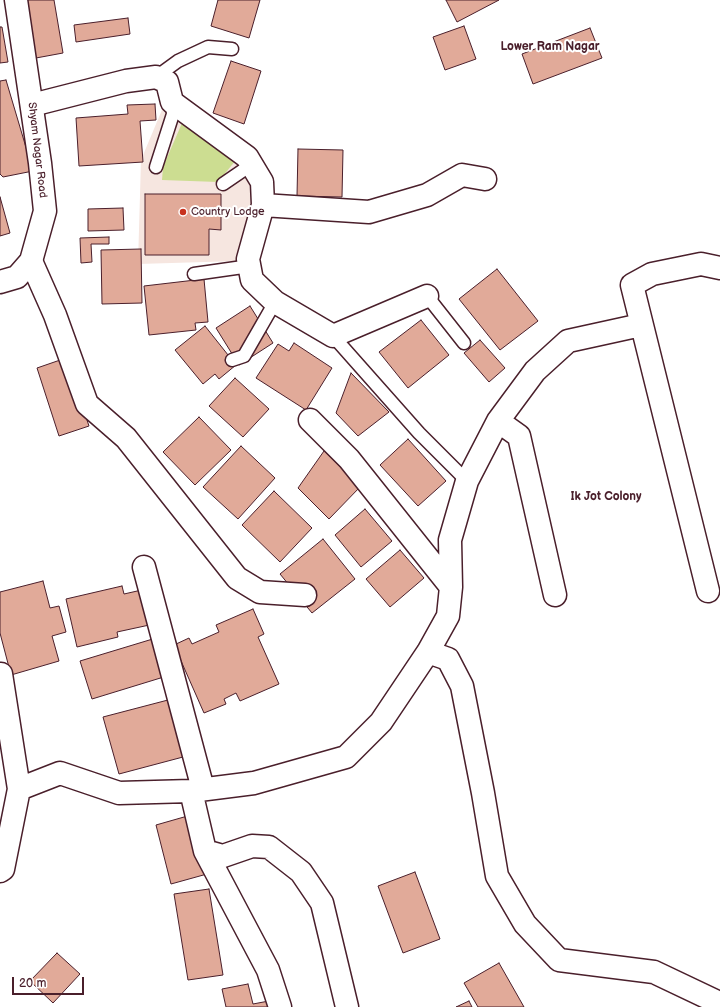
<!DOCTYPE html>
<style>
body{margin:0}
#map{position:relative;width:720px;height:1007px;overflow:hidden;background:#fff;font-family:"Balsamiq Sans",sans-serif}
canvas{display:block}
.scale{position:absolute;left:12px;top:977px;width:72px;height:18px;box-sizing:border-box;border:2px solid #4a1f2b;border-top:0;padding-left:5px;font-size:12px;line-height:14px;white-space:nowrap;color:#4a1f2b;-webkit-text-stroke:3px #fff;paint-order:stroke}
</style>
<div id="map">
<canvas width="720" height="1007"></canvas>
<div class="scale">20 m</div>
</div>
<script>
const c = document.querySelector('canvas').getContext('2d');
c.lineJoin = 'round';
function paint(path, color) { c.fillStyle = color; c.fill(path, 'evenodd'); }
const shape = rows => new Path2D(rows.map(r => 'M' + r).join(''));
function stroke(path, color, width, dash) { c.strokeStyle = color; c.lineWidth = width; c.lineCap = dash ? 'butt' : 'round'; c.setLineDash(dash || []); c.stroke(path); }
function drawText(font, color, halo, rows, align = 'center') {
  c.font = font + ' "Balsamiq Sans",sans-serif'; c.lineWidth = 4; c.setLineDash([]); c.textBaseline = 'middle'; c.strokeStyle = halo; c.fillStyle = color; for (const [text, x, y, turn = 0] of rows) {
    c.save(); c.translate(x, y); c.rotate((+turn || 0) * Math.PI / 180); c.textAlign = isNaN(turn) ? turn : align; if (halo) c.strokeText(text, 0, 0); c.fillText(text, 0, 0); c.restore();
  }
}
paint(shape([
 [164,105,182,123,236,160,250,184,255,203,239,261,138,264,141,160]
]), '#f6e6e0');
paint(shape([
 [182,123,236,160,218,182,162,180,163,167]
]), '#ccdd91');
const building = shape([
 [26,0,54,0,63,53,36,58,26,0],
 [218,0,260,0,249,38,211,26,218,0],
 [446,0,499,0,457,22,446,0],
 [128,18,130,34,76,42,74,25,128,18],
 [464,26,476,59,445,70,433,37,464,26],
 [0,27,2,27,8,62,0,63,0,27],
 [590,28,602,58,533,84,522,54,590,28],
 [231,61,261,71,244,124,213,113,231,61],
 [6,80,33,171,3,177,0,174,0,81,6,80],
 [155,104,156,120,140,121,143,162,79,166,76,118,128,114,127,105,155,104],
 [298,149,343,150,342,197,297,196,298,149],
 [145,194,221,194,221,230,209,229,209,255,145,255,145,194],
 [0,197,10,233,0,236,0,197],
 [123,208,124,230,88,231,88,209,123,208],
 [109,237,109,244,91,244,92,262,81,263,80,238,109,237],
 [141,249,142,303,102,304,101,250,141,249],
 [497,269,538,321,500,350,459,299,497,269],
 [204,279,208,322,195,323,196,330,149,335,144,286,204,279],
 [250,306,273,343,239,365,216,328,250,306],
 [421,320,449,355,408,388,379,352,421,320],
 [205,326,236,365,219,379,215,374,203,384,175,350,205,326],
 [480,340,505,368,489,382,464,353,480,340],
 [294,343,332,368,306,410,256,378,278,344,289,351,294,343],
 [66,358,89,426,59,436,37,368,66,358],
 [351,373,389,412,358,436,336,413,351,373],
 [235,378,269,409,243,437,209,406,235,378],
 [199,417,231,450,195,485,163,452,199,417],
 [408,439,446,481,418,506,380,465,408,439],
 [241,446,275,478,238,519,203,487,241,446],
 [324,451,360,487,329,519,298,488,324,451],
 [274,491,312,528,280,562,242,525,274,491],
 [365,509,392,541,361,567,335,535,365,509],
 [323,539,355,579,312,613,280,574,323,539],
 [400,550,424,578,390,607,366,579,400,550],
 [43,581,50,608,59,606,66,632,52,636,59,661,11,675,0,633,0,592,43,581],
 [122,586,124,594,146,589,154,624,117,632,118,637,77,647,66,599,122,586],
 [253,609,264,634,258,637,279,684,240,701,236,693,224,699,226,704,204,713,174,645,189,638,192,644,219,632,216,625,253,609],
 [156,638,167,676,92,699,80,661,156,638],
 [168,700,183,757,119,774,103,717,168,700],
 [191,815,207,874,171,884,156,825,191,815],
 [415,872,440,939,403,953,378,886,415,872],
 [209,889,223,975,188,980,174,894,209,889],
 [57,953,80,974,53,1003,30,981,57,953],
 [499,963,524,1007,478,1007,464,983,499,963],
 [248,984,253,1004,274,1000,275,1007,226,1007,222,989,248,984],
 [469,1001,472,1007,456,1007,469,1001]
]);
paint(building, '#e1aa99');
stroke(building, '#4a1f2b', 1);
const service = shape([
 [156,77,178,61,208,47,232,49],
 [156,167,173,114,172,102],
 [223,184,242,171,252,166],
 [194,274,250,266],
 [427,296,464,343],
 [333,336,419,433,467,481],
 [232,360,244,356,275,302]
]);
const minor = shape([
 [32,105,126,81,156,77,167,82,172,102,247,157,262,182,263,205,248,259,252,280,275,302,333,336,427,296],
 [263,205,369,212,427,195,462,175,485,179],
 [31,261,55,315,87,404,126,438,237,578,260,592,305,595],
 [310,420,349,459,451,587],
 [498,421,519,436,555,595],
 [144,567,203,789],
 [708,591,632,285,652,274,701,264,720,268],
 [428,652,448,659,462,686,483,793,497,876,525,924,559,960,654,972,715,1001,720,1005],
 [1,674,19,789],
 [191,791,205,851,268,970,280,1007],
 [205,851,223,856,252,846,269,847,301,872,322,903,347,1007],
 [0,871,3,869,19,789,60,773,119,793,191,791,254,783,346,757,381,722,428,652,448,616,451,587,450,540,467,481,498,421,535,371,568,341,641,325]
]);
const tertiary = shape([
 [0,282,17,277,31,261,45,211,40,163,16,0]
]);
stroke(service, '#4a1f2b', 15);
stroke(minor, '#4a1f2b', 25);
stroke(tertiary, '#4a1f2b', 25);
stroke(service, '#fff', 12);
stroke(minor, '#fff', 22);
stroke(tertiary, '#fff', 22);
for (const [x, y, r, color] of [
 [183,212,4,"#c8321e"]
]) { const dot = new Path2D(); dot.arc(x, y, r, 0, 2 * Math.PI); c.fillStyle = color; c.fill(dot); stroke(dot, '#fff', 1.5); }
drawText('11px', '#4a1f2b', '#fff', [
 ["Shyam Nagar Road",37,150,83]
]);
drawText('11px', '#4a1f2b', '#fff', [
 ["Country Lodge",191,212]
], 'left');
drawText('bold 12px', '#4a1f2b', '#fff', [
 ["Lower Ram Nagar",550,47],
 ["Ik Jot Colony",606,497]
]);
</script>
